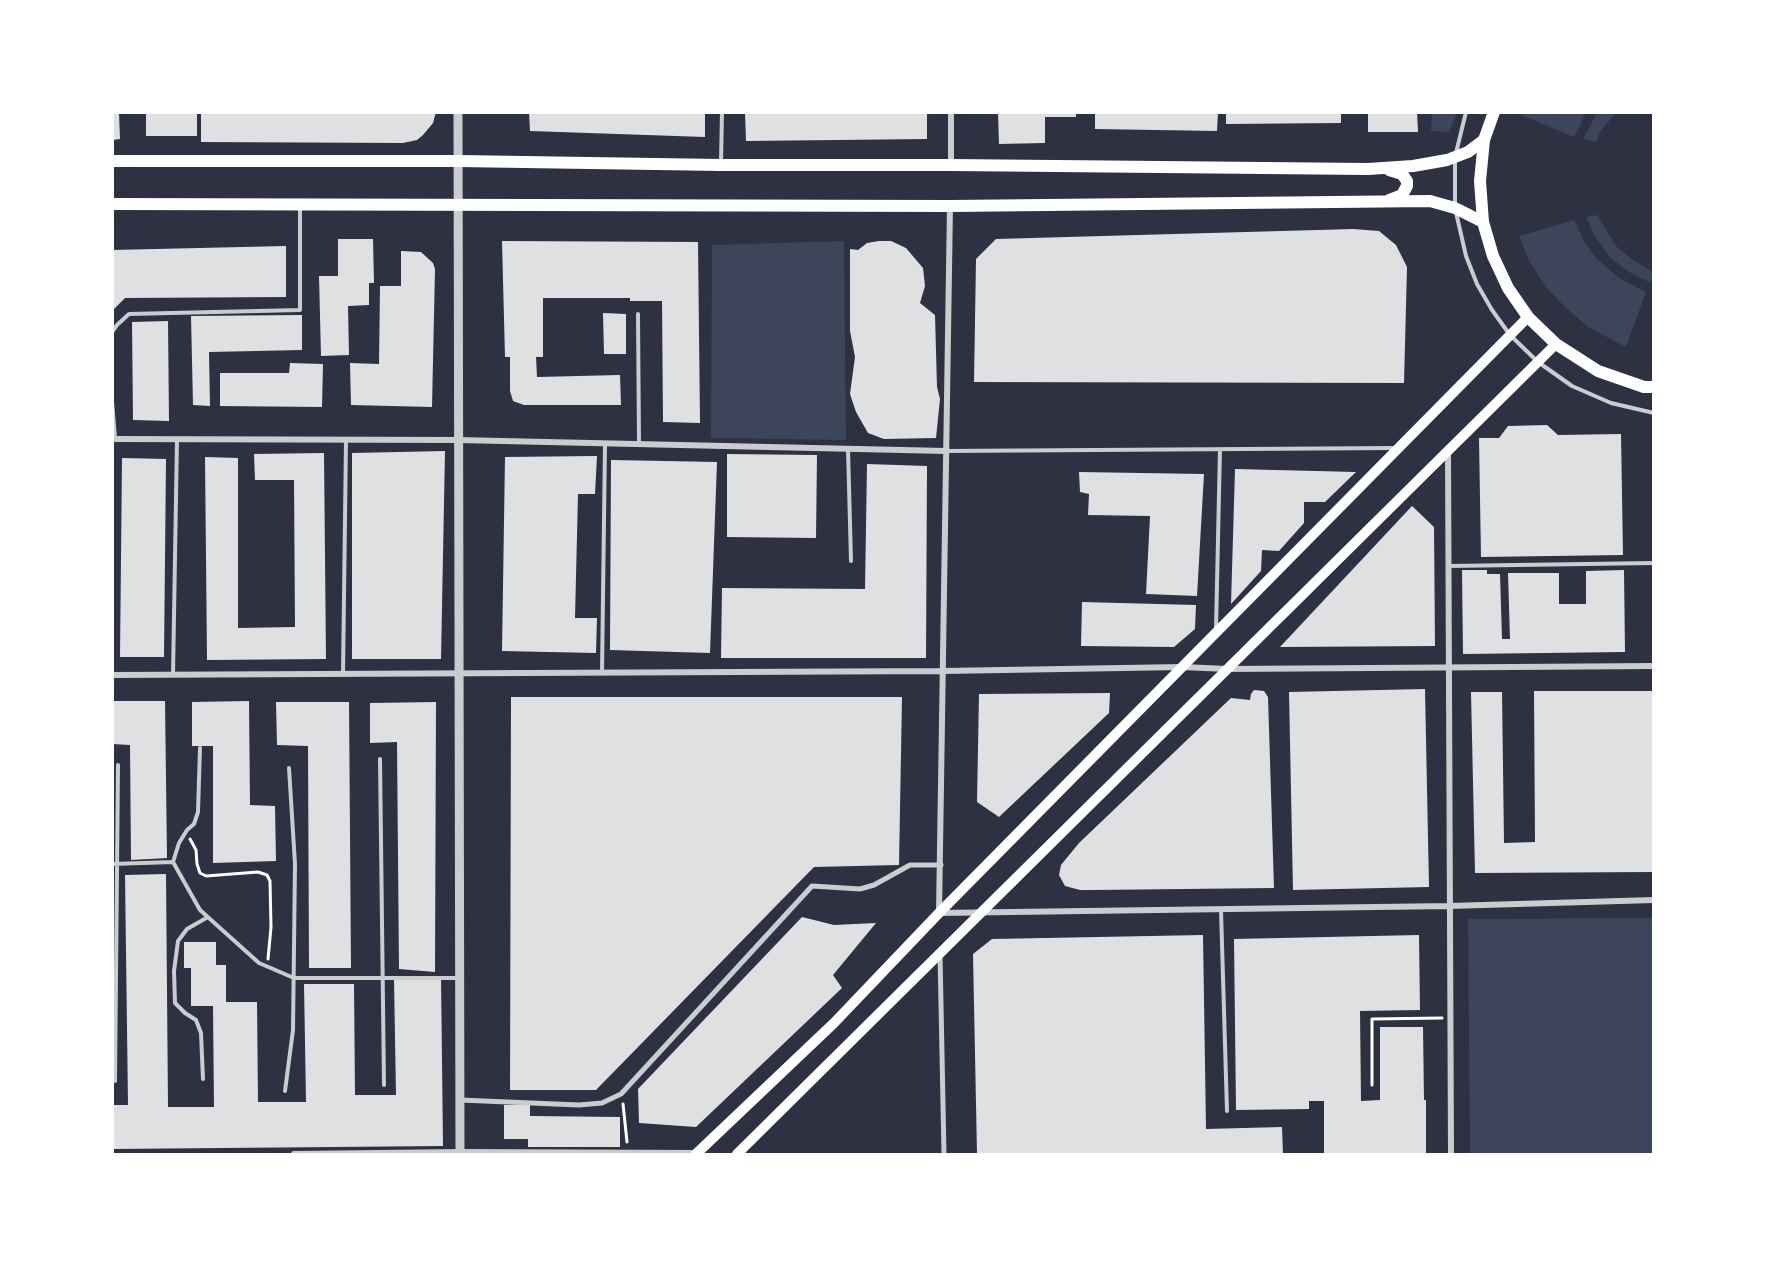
<!DOCTYPE html>
<style>
body{margin:0}
#map{position:relative;width:1766px;height:1267px;overflow:hidden;background:#2d3142;font-family:Commissioner,sans-serif}
canvas{display:block}
.frame{position:absolute;inset:0;border:114px solid #fff;pointer-events:none}
</style>
<div id="map">
<canvas width="1766" height="1267"></canvas>
<div class="frame"></div>
</div>
<script>
const c = document.querySelector('canvas').getContext('2d');
c.lineJoin = 'round';
function paint(path, color) { c.fillStyle = color; c.fill(path, 'evenodd'); }
const shape = rows => new Path2D(rows.map(r => 'M' + r).join(''));
function stroke(path, color, width, dash) { c.strokeStyle = color; c.lineWidth = width; c.lineCap = dash ? 'butt' : 'round'; c.setLineDash(dash || []); c.stroke(path); }
paint(shape([
 [1432,113,1457,113,1449,132,1431,131],
 [1522,113,1586,112,1586,113,1574,137,1521,115],
 [1597,113,1616,113,1600,132,1596,142,1583,139],
 [1597,215,1616,246,1633,260,1653,272,1651,283,1627,271,1610,257,1594,235,1586,217],
 [1574,220,1584,241,1596,258,1619,278,1646,292,1626,347,1588,327,1565,307,1546,287,1529,261,1519,236],
 [844,241,846,440,711,438,712,245],
 [1653,918,1653,1154,1470,1154,1468,919]
]), '#3c4559');
paint(shape([
 [197,112,197,136,146,136,146,113],
 [201,112,436,112,433,123,423,135,417,140,403,143,201,142],
 [529,112,705,112,705,137,530,131],
 [745,112,927,112,927,139,746,141],
 [998,112,1076,112,1076,117,1045,117,1045,143,999,144],
 [1095,112,1218,112,1217,131,1095,129],
 [1226,112,1341,112,1341,123,1226,124],
 [1368,112,1417,112,1418,132,1368,132],
 [112,113,119,113,120,139,112,140],
 [1353,229,1379,231,1396,245,1407,267,1404,383,974,382,976,259,996,239],
 [338,239,373,239,374,283,369,283,369,305,348,306,349,355,321,356,319,276,338,276],
 [502,241,698,242,700,423,663,422,662,301,630,301,630,298,543,298,543,357,536,357,537,377,620,375,621,405,524,405,513,401,510,391,510,357,505,357],
 [879,241,891,241,906,248,923,268,925,286,920,303,935,315,937,387,940,399,936,438,884,439,868,433,856,412,850,394,855,357,850,331,850,249,858,250,867,243],
 [286,246,286,297,125,298,112,311,112,250],
 [401,251,421,252,433,263,435,269,432,407,351,405,350,363,379,364,380,286,401,286],
 [603,313,626,314,626,354,604,354],
 [302,315,302,350,209,352,210,406,193,405,191,316],
 [168,321,169,421,133,420,132,322],
 [290,363,323,364,322,407,220,406,220,373,289,373],
 [1547,425,1558,435,1621,434,1623,555,1481,557,1479,438,1499,438,1508,426],
 [445,451,441,659,352,659,352,453],
 [324,453,326,659,207,660,205,457,238,458,238,628,295,627,294,480,255,480,254,454],
 [727,454,817,455,816,538,727,537],
 [597,456,595,494,578,494,575,618,597,618,596,653,502,651,505,457],
 [122,458,166,459,164,657,120,657],
 [611,460,717,462,710,653,610,650],
 [867,464,927,466,926,658,721,658,722,588,865,589],
 [1235,469,1356,472,1325,502,1304,502,1304,523,1279,551,1262,550,1261,571,1231,604],
 [1079,472,1204,474,1197,596,1146,594,1150,516,1088,515,1089,494,1080,492],
 [1412,506,1434,527,1435,646,1280,647],
 [1462,570,1487,570,1487,574,1500,574,1502,639,1510,639,1508,573,1559,573,1559,604,1586,604,1586,571,1624,570,1625,652,1463,654],
 [1082,602,1196,605,1195,629,1174,647,1081,646],
 [1425,689,1429,887,1293,890,1289,692],
 [1254,690,1264,691,1268,697,1274,888,1094,890,1080,890,1065,886,1059,875,1061,865,1079,843,1231,698,1250,700,1251,694],
 [1534,691,1654,691,1654,872,1475,873,1471,692,1502,692,1504,843,1535,842],
 [1110,693,1109,713,999,817,977,802,979,694],
 [511,697,902,697,899,865,814,867,596,1090,510,1090],
 [112,701,165,701,167,858,131,860,130,745,112,744],
 [249,701,250,805,275,806,276,861,213,863,213,746,192,746,192,702],
 [276,702,349,702,351,968,309,968,308,746,277,745],
 [436,702,435,972,399,969,397,742,370,743,370,703],
 [166,874,168,1107,214,1107,213,1006,191,1006,191,968,184,968,184,942,216,942,216,965,226,965,226,1002,257,1002,258,1102,306,1102,304,984,354,984,355,1095,396,1095,394,979,441,978,443,1146,112,1149,112,1105,128,1105,125,875],
 [802,917,834,925,876,923,833,975,842,988,696,1127,639,1123,638,1089],
 [1203,935,1206,1129,1282,1127,1283,1154,977,1154,973,954,992,939],
 [1419,935,1420,1010,1360,1011,1361,1101,1380,1100,1380,1027,1423,1027,1424,1100,1426,1100,1426,1154,1324,1154,1324,1101,1309,1101,1309,1109,1236,1110,1234,939],
 [504,1105,530,1105,530,1116,620,1117,620,1147,528,1147,528,1139,504,1139]
]), '#e0e0e3');
stroke(shape([
 [190,839,196,850,197,864,200,873,206,876,258,872,267,875,270,881,271,927,268,959],
 [1372,1085,1372,1019,1442,1018],
 [623,1104,627,1142]
]), '#fff', 3);
stroke(shape([
 [1456,153,1466,112],
 [1455,160,1455,208,1466,256,1477,284,1492,310,1510,335,1538,362,1572,386,1611,403,1654,413],
 [721,163,722,112],
 [638,314,639,443],
 [112,332,117,325,129,314,300,310,300,206],
 [112,401,115,438],
 [848,449,851,561],
 [946,451,1394,448],
 [1449,566,1654,563],
 [1216,629,1220,449],
 [602,673,605,444],
 [343,674,346,440],
 [173,675,177,439],
 [380,759,384,1085],
 [173,862,179,843,187,830,194,824,198,812,200,748],
 [112,864,173,862,200,910,259,963,294,978,459,978],
 [1221,910,1227,1111],
 [203,1079,201,1033,196,1020,185,1013,175,1003,174,971,178,941,187,929,208,917],
 [115,1081,118,765],
 [285,1091,293,1030,295,864,289,768]
]), '#caccd0', 4);
stroke(shape([
 [940,954,944,1154],
 [460,1100,579,1105,602,1103,621,1094,812,886,860,889,874,885,910,865,941,865]
]), '#caccd0', 5);
stroke(shape([
 [951,165,951,112],
 [950,206,939,913,1449,906,1654,900],
 [112,439,458,440,946,451],
 [1448,451,1451,1154],
 [112,675,943,671,1182,667,1228,669,1654,666],
 [294,1154,460,1152,697,1153]
]), '#caccd0', 6);
stroke(shape([
 [458,112,460,1154]
]), '#caccd0', 9);
stroke(shape([
 [696,1154,834,1023,939,913,1528,317],
 [737,1154,1556,344]
]), '#fff', 10);
stroke(shape([
 [1494,112,1484,140,1480,181,1483,222,1493,256,1508,288,1528,317,1556,344,1598,371,1644,387,1654,387],
 [112,161,458,161,721,165,951,165,1368,169,1413,166,1447,160,1468,152,1484,140],
 [1389,170,1402,174,1407,181,1407,186,1402,195,1389,200],
 [112,204,950,206,1430,201,1455,208,1483,222]
]), '#fff', 12);
</script>
